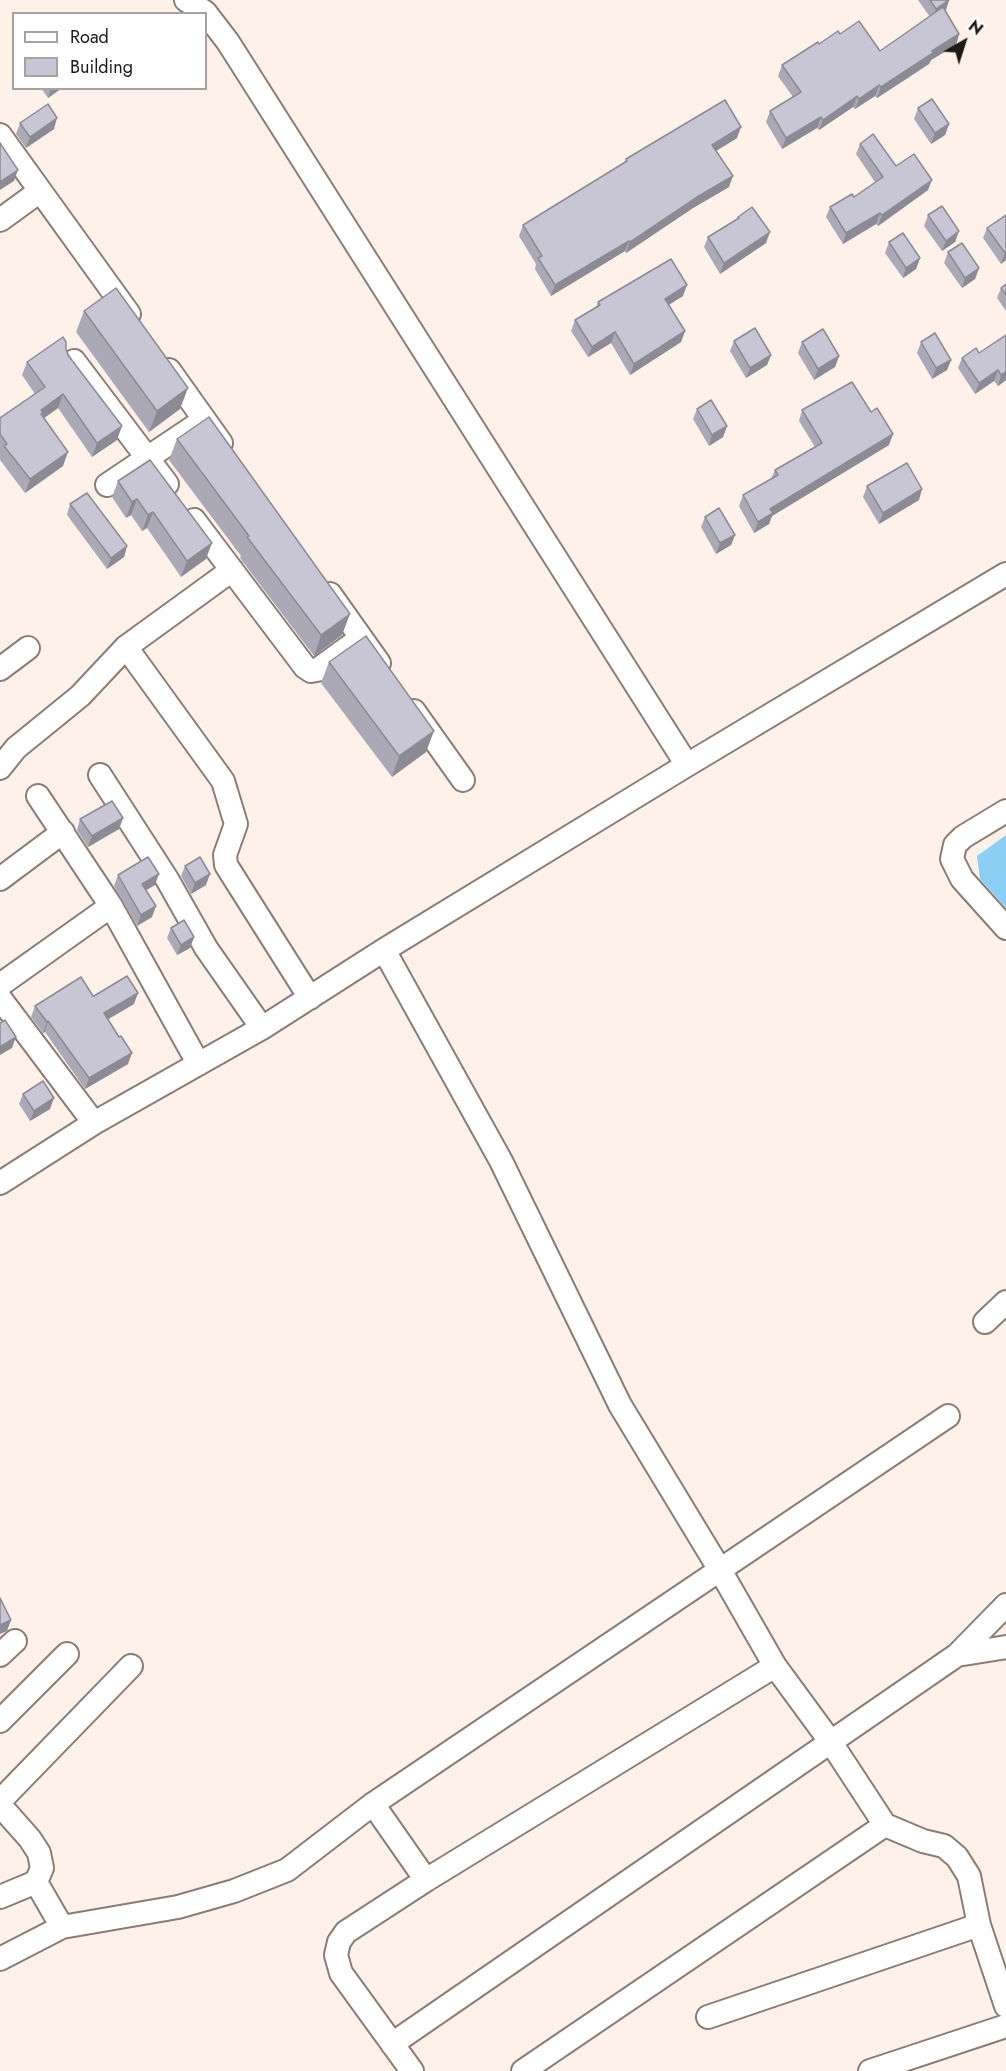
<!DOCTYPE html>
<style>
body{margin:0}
#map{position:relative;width:1006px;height:2071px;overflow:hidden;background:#fef1ea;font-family:Jost,sans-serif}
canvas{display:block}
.legend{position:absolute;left:12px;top:12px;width:195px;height:78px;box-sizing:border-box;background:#fff;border:2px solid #a5a3a1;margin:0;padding:8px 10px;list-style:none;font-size:18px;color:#1e1915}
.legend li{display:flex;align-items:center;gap:12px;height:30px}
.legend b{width:30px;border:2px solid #a5a3a1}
.north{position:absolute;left:934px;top:12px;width:60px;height:60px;-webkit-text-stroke:4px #fff;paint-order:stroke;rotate:39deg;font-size:16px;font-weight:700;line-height:24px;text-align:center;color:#1e1915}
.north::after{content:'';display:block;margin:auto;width:21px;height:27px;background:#1e1915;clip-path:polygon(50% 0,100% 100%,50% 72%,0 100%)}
</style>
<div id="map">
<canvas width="1006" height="2071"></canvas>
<ul class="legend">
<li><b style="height:8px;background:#fff"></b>Road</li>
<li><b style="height:16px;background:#c8c5d4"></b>Building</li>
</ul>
<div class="north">N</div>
</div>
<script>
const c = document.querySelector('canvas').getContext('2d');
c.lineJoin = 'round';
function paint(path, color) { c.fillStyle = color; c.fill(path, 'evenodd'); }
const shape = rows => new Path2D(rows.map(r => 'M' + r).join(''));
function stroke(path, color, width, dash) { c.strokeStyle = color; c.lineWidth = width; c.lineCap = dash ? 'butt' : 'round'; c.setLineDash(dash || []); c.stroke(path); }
paint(shape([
 [1006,835,1006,908,980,879,977,856]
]), '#8bd0f4');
const minor = shape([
 [186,0,205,12,228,42,687,765],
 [0,135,129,314],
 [0,220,40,191],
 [74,361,167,484],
 [169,370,221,443],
 [107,485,204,420],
 [194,520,305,667,311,671,317,670,361,638],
 [330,594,379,663],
 [126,647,223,781,236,824,225,855,226,865,310,998],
 [0,669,28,648],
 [414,711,463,780],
 [0,768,16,748,80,696,126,647,232,570],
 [100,775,167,879,206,948,262,1028],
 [38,796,111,906,198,1063],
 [1006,811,963,837,955,845,952,859,962,879,1006,928],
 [0,879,63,832],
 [384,950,501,1161,620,1405,720,1570,775,1666,830,1741,885,1825,923,1841,944,1846,957,1857,969,1876,979,1925,1006,2006],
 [0,985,111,906],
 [0,998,94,1123],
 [0,1183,94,1123,262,1028,384,950,687,765,1006,574],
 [985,1322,1006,1302],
 [0,1655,15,1641],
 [957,1655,1006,1647],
 [0,1721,67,1654],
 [0,1801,131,1666],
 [373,1804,426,1880],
 [0,1805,30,1839,39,1853,42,1868,36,1882,62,1927],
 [0,1897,36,1882],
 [0,1959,62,1927,178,1907,234,1891,287,1870,373,1804,948,1416],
 [708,2017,979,1925],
 [392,2044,957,1655,1006,1605],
 [412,2071,341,1973,336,1955,339,1942,346,1932,426,1880,775,1666],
 [523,2071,885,1825],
 [870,2071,1006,2026]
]);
stroke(minor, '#8b7d75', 26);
stroke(minor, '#fff', 22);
paint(shape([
 [918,0,949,0,945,11,959,34,956,45,931,60,929,64,877,98,875,96,855,109,853,107,819,130,817,128,782,149,766,122,770,111,793,97,778,76,782,65,840,34,880,51,930,17],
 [41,88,62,88,48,98],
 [918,108,949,124,945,135,931,144,914,119],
 [20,123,54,129,26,148,16,134],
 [737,138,716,151,729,187,693,208,626,253,625,251,551,296,535,269,536,264,519,236,523,225,624,163,626,159],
 [860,144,928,190,878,226,876,224,843,244,826,217,830,207,854,197,875,182,856,154],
 [928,215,959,231,955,242,942,251,924,226],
 [1006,215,1006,260,1001,264,983,238,987,228],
 [738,217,766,243,720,274,704,247,708,237,738,219],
 [889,242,920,258,916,269,903,278,885,253],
 [948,252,979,268,975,279,962,288,944,263],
 [1006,284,1006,311,997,298,1001,288],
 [683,296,669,305,685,331,681,342,630,375,611,343,588,357,571,331,575,320,596,308,598,302],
 [84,311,180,409,149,432,76,332],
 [1006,335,1006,380,998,386,994,381,975,394,958,368,962,358,979,353],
 [734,341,771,355,767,365,746,378,730,351],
 [802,342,839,356,835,367,814,380,798,353],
 [921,342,951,360,947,370,932,379,917,353],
 [66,349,117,440,92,457,58,408,44,418,63,466,25,493,0,460,0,418,35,394,22,375,27,362],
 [697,409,727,426,723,437,709,446,693,419],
 [802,410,889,445,772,516,769,524,754,533,739,506,743,495,771,479,775,470,815,447,799,421],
 [177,439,342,635,314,656,240,558,241,556,169,460],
 [118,481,206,559,181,577,147,528,142,531,131,515,126,518,112,497],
 [867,486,919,500,879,524,863,497],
 [70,504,127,546,124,557,107,569,67,515],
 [705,517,735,535,731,545,716,554,701,527],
 [329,662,426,752,392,777,321,683],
 [123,818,119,829,88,847,77,830,80,819],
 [185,866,206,885,191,894,181,876],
 [118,875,155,885,146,890,152,917,137,926,114,886],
 [171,928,194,937,190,948,177,955,167,938],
 [93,996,134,1004,108,1019,128,1064,85,1089,45,1032,43,1033,31,1017,35,1006],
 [23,1094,50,1109,30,1121,19,1104]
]), '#aca9b6');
paint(shape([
 [949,0,946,10,932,20,936,9],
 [959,34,956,45,931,60,929,64,877,98,881,87,932,51],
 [879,85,875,96,855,109,859,99],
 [51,88,62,88,48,98],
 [857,96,853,107,819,130,823,120],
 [821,117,817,128,782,149,786,138],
 [57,118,54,129,26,148,30,137],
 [949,124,945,135,931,144,935,133],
 [741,127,737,138,708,156,712,145],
 [18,170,14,181,0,190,0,182],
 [733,176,729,187,693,208,626,253,630,242,697,197],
 [932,180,928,190,878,226,882,215],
 [880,213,876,224,843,244,846,233],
 [959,231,955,242,942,251,946,241],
 [770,232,766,243,720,274,724,263],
 [629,241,625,251,551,296,555,285],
 [1006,252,1006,260,1001,264,1005,253],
 [920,258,916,269,903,278,906,268],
 [979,268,975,279,962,288,965,278],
 [687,285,683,296,661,309,665,299],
 [685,331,681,342,630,375,634,364],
 [615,332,611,343,588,357,592,347],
 [771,355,767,365,746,378,750,368],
 [839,356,835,367,814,380,818,369],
 [951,360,947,370,932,379,936,368],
 [998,370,994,381,975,394,979,383],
 [1006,372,1006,380,998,386,1001,375],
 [188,388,180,409,149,432,157,411],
 [63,394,58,408,40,421,41,410],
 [122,426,117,440,92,457,97,443],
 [727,426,723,437,709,446,712,435],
 [893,434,889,445,772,516,769,524,754,533,758,522,770,509],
 [68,452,63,466,25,493,30,479],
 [922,489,919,500,879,524,883,513],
 [137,499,131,515,126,518,132,502],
 [153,512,147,528,142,531,148,515],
 [735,535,731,545,716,554,720,543],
 [212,543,206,559,181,577,187,561],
 [127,546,124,557,107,569,111,558],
 [350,614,342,635,314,656,321,635],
 [434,731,426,752,392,777,399,756],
 [123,818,119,829,88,847,92,836],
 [159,874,155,885,138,895,142,884],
 [210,874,206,885,191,894,195,883],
 [156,906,152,917,137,926,141,915],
 [194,937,190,948,177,955,181,945],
 [138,993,134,1004,100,1024,104,1013],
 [48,1021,45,1032,43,1033,47,1022],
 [16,1037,12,1048,0,1055,0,1047],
 [132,1053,128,1064,85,1089,89,1078],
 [54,1098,50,1109,30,1121,34,1111],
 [11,1620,7,1631,0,1634,0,1625]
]), '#8c8a94');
const building = shape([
 [930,0,949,0,936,9,930,0],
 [943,7,959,34,932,51,933,53,881,87,879,85,859,99,857,96,823,120,821,117,786,138,770,111,801,92,782,65,818,42,819,44,838,31,840,34,859,21,880,51,943,7],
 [932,99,949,124,935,133,918,108,932,99],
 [725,100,741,127,712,145,733,176,697,197,630,242,629,241,555,285,538,258,542,256,523,225,627,161,626,159,725,100],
 [48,104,57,118,30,137,20,123,48,104],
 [873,134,896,166,914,154,932,180,882,215,880,213,846,233,830,207,852,194,854,197,883,177,860,144,873,134],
 [0,143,18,170,0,182,0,143],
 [942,206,959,231,946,241,928,215,942,206],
 [752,207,770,232,724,263,708,237,739,218,738,217,752,207],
 [1006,215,1006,252,1005,253,987,228,1006,215],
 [903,233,920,258,906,268,889,242,903,233],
 [962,243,979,268,965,278,948,252,962,243],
 [671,259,687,285,665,299,685,331,634,364,615,332,592,347,575,320,600,305,598,302,671,259],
 [1006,284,1006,295,1001,288,1006,284],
 [116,288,188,388,157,411,84,311,116,288],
 [755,328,771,355,750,368,734,341,755,328],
 [823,329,839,356,818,369,802,342,823,329],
 [935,333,951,360,936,368,921,342,935,333],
 [1006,335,1006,372,1001,375,998,370,979,383,962,358,976,348,979,353,1006,335],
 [63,337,66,342,66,349,68,355,122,426,97,443,63,394,41,410,43,412,41,414,68,452,30,479,4,446,7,444,0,434,0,418,45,387,27,362,63,337],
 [852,382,871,412,877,408,893,434,770,509,773,513,758,522,743,495,778,475,775,470,822,443,802,410,852,382],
 [711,400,727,426,712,435,697,409,711,400],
 [209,417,350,614,321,635,247,537,249,536,177,439,209,417],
 [150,460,212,543,187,561,153,512,148,515,137,499,132,502,118,481,150,460],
 [907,463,922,489,883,513,867,486,907,463],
 [87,493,127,546,111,558,70,504,87,493],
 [719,508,735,535,720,543,705,517,719,508],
 [366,636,434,731,399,756,329,662,366,636],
 [112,801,123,818,92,836,80,819,112,801],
 [148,857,159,874,142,884,156,906,141,915,118,875,148,857],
 [200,857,210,874,195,883,185,866,200,857],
 [184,920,194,937,181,945,171,928,184,920],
 [127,976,138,993,104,1013,119,1037,121,1036,132,1053,89,1078,48,1021,47,1022,35,1006,81,977,93,996,94,996,127,976],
 [5,1020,16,1037,0,1047,0,1023,5,1020],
 [43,1081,54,1098,34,1111,23,1094,43,1081],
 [0,1598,11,1620,0,1625,0,1598]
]);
paint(building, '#c8c5d4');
stroke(building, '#8c8a94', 1.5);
</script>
